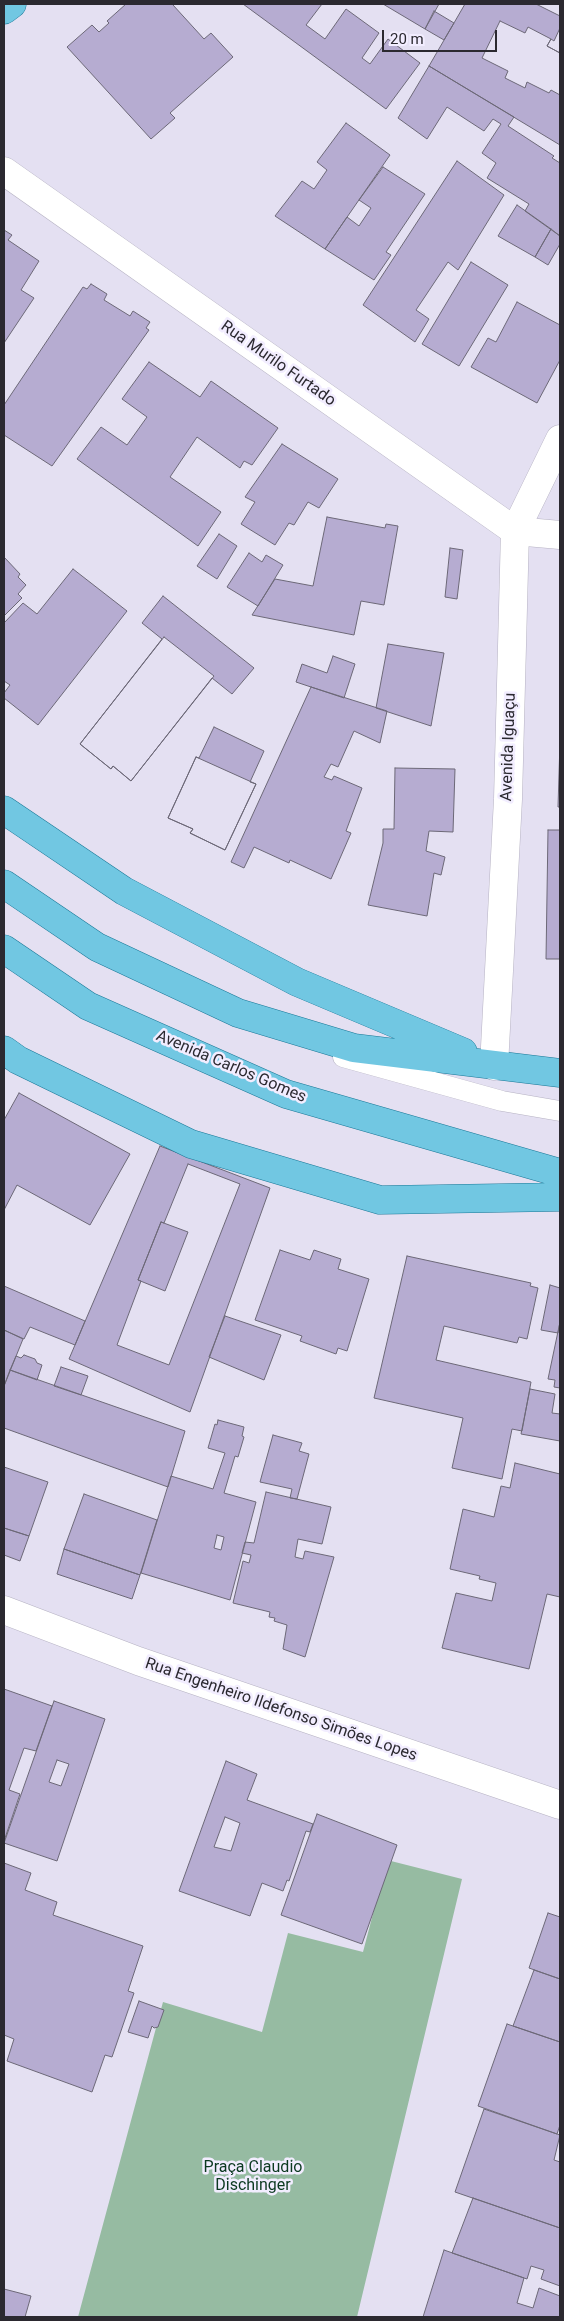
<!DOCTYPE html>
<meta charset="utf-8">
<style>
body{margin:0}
#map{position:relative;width:564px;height:2321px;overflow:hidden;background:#e4e0f2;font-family:Roboto,sans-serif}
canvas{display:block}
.frame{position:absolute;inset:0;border:5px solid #2b2930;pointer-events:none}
.scale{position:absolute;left:382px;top:30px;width:115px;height:22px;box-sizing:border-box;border:2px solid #2b2930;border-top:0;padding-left:6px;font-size:15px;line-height:18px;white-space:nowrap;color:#2b2930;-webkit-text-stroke:4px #f2edff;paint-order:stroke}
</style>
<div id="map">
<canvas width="564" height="2321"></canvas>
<div class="frame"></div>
<div class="scale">20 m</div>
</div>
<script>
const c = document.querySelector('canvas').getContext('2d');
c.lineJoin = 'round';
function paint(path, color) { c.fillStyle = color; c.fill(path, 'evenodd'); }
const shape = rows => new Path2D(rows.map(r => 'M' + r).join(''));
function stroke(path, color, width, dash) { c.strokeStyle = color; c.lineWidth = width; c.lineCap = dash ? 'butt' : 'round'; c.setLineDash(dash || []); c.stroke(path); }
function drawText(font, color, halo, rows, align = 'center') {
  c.font = font + ' Roboto,sans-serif'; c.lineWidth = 5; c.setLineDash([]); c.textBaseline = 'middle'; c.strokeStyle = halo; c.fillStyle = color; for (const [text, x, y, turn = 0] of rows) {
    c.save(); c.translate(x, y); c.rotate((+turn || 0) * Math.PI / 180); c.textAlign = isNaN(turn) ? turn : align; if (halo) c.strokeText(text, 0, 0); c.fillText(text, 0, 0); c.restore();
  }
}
paint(shape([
 [387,1860,462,1879,357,2317,78,2317,163,2002,262,2032,288,1933,363,1952]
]), '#96bba2');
const building = shape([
 [126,4,175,4,173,5,204,39,211,33,233,57,170,113,175,118,151,139,67,47,92,25,99,32,109,23,107,21,126,4],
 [243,4,322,4,306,25,325,39,346,9,379,33,362,58,370,64,388,39,420,63,386,109,243,4],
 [383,4,439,4,425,29,383,4],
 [465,4,536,4,560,16,560,28,554,41,551,39,547,46,560,53,560,145,429,66,465,4],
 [434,11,454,23,444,40,425,29,434,11],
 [500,21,525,33,528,27,551,39,547,46,560,53,560,95,551,90,549,93,527,82,525,88,505,78,508,71,482,58,500,21],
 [429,66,514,117,508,126,554,156,552,158,560,163,560,236,525,211,529,204,487,178,496,163,482,153,501,124,493,119,484,131,447,107,427,139,398,118,429,66],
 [346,123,390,155,325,249,275,216,302,181,314,189,327,170,317,162,346,123],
 [457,161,504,195,458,270,448,262,416,310,429,319,415,342,363,305,457,161],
 [383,167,425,194,386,252,391,255,374,280,325,249,347,217,359,226,371,208,359,200,383,167],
 [517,205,551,229,535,257,498,236,517,205],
 [551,229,560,236,560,244,548,265,535,257,551,229],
 [4,230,12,235,8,240,39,261,21,290,34,298,4,343,4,230],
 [471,262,508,285,459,366,422,344,471,262],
 [91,284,107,294,104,300,130,316,133,311,150,322,146,328,149,330,52,466,4,435,4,405,83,287,87,289,91,284],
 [517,302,560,325,560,360,537,403,471,367,488,338,496,342,517,302],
 [149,362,200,397,211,381,278,428,252,465,244,461,240,468,197,437,170,477,221,512,198,546,77,459,101,427,127,445,147,417,122,399,149,362],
 [282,444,338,479,319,508,308,502,294,525,289,523,275,545,241,524,255,502,245,497,282,444],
 [327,517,385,528,386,524,398,526,384,605,361,601,354,635,252,615,275,579,313,586,327,517],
 [219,534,237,546,217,579,197,566,219,534],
 [450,548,463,550,457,599,445,597,450,548],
 [249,553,262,562,266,555,283,565,258,606,227,587,249,553],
 [4,557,20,574,18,577,26,585,18,594,22,598,4,616,4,557],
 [73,569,127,611,38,725,4,698,4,693,10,685,4,681,4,623,23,603,37,614,73,569],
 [163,596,254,668,232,694,212,678,131,781,113,766,111,769,80,744,162,639,142,623,163,596],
 [164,637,214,676,131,781,113,766,111,769,80,744,164,637],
 [388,644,444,653,431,726,376,708,388,644],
 [333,656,355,664,344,698,296,682,302,664,327,673,333,656],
 [311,687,387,711,380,743,354,731,338,767,331,764,324,777,332,780,334,776,362,788,346,831,351,833,331,879,290,860,289,863,254,847,244,868,231,862,311,687],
 [214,727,264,751,250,782,256,784,225,850,190,833,193,829,168,818,196,757,199,758,214,727],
 [560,742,560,807,558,807,560,742],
 [196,757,256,784,225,850,190,833,193,829,168,818,196,757],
 [395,768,455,769,453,832,429,831,426,851,445,857,441,875,434,873,427,916,368,905,383,843,383,829,394,829,395,768],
 [548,830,560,830,560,959,546,959,548,830],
 [19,1093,130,1154,90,1225,17,1185,4,1210,4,1120,19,1093],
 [160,1146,270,1188,190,1412,69,1359,160,1146],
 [188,1164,240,1184,169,1365,117,1345,141,1281,138,1280,161,1222,164,1223,188,1164],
 [161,1222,188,1232,165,1291,138,1280,161,1222],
 [280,1250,310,1260,314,1250,341,1259,338,1269,369,1279,347,1351,338,1348,336,1354,300,1341,302,1336,255,1320,280,1250],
 [407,1256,531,1283,530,1286,538,1288,527,1339,519,1337,517,1343,444,1326,436,1360,531,1382,522,1431,512,1429,502,1479,452,1468,463,1418,374,1398,407,1256],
 [550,1285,560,1288,560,1322,558,1333,541,1330,550,1285],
 [4,1286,85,1321,75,1345,30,1327,24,1339,4,1330,4,1286],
 [225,1316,281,1335,264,1380,209,1357,225,1316],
 [560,1322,560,1388,554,1387,555,1380,548,1379,560,1322],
 [4,1330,23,1339,4,1386,4,1330],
 [24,1355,35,1359,37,1363,42,1365,37,1380,10,1370,16,1356,21,1358,24,1355],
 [61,1367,88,1376,81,1395,54,1386,61,1367],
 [10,1370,185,1431,168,1487,4,1428,4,1386,10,1370],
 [530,1389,555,1394,552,1413,560,1414,560,1441,521,1434,530,1389],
 [218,1420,244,1427,242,1436,244,1437,238,1457,235,1456,224,1493,256,1502,230,1600,141,1573,171,1476,213,1489,225,1453,208,1448,215,1424,217,1425,218,1420],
 [217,1535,224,1537,221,1550,214,1548,217,1535],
 [273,1435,302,1443,299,1451,309,1454,297,1499,290,1498,292,1489,260,1482,273,1435],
 [515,1463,560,1474,560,1597,547,1594,529,1669,442,1648,456,1593,492,1601,496,1583,479,1579,480,1576,450,1569,463,1509,494,1517,501,1486,510,1488,515,1463],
 [4,1467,48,1482,29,1536,4,1528,4,1467],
 [266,1492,331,1507,322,1544,298,1539,295,1557,303,1559,305,1551,334,1557,305,1657,283,1649,287,1625,274,1621,275,1618,269,1617,270,1612,233,1603,243,1561,249,1563,251,1555,242,1553,245,1542,254,1543,266,1492],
 [84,1494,157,1520,140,1575,64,1549,84,1494],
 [4,1528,29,1536,20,1561,4,1555,4,1528],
 [64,1549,140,1575,132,1599,57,1574,64,1549],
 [4,1689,52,1706,36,1751,24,1748,9,1790,20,1794,4,1841,4,1689],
 [54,1701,105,1719,57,1861,4,1843,54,1701],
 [57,1760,69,1764,61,1786,49,1782,57,1760],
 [226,1761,257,1774,247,1800,313,1824,310,1832,306,1831,289,1881,287,1880,283,1891,262,1883,250,1916,179,1891,226,1761],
 [225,1817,240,1823,231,1851,214,1847,225,1817],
 [317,1814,397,1845,362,1944,281,1915,317,1814],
 [4,1863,31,1873,25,1890,57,1902,53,1915,143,1946,128,1991,134,1993,112,2057,105,2055,92,2092,7,2061,14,2039,4,2035,4,1863],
 [548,1913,560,1917,560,1979,529,1968,548,1913],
 [534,1970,560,1979,560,2042,513,2026,534,1970],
 [139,2001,164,2010,158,2027,154,2028,152,2026,148,2038,128,2032,139,2001],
 [507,2024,560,2042,560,2125,557,2134,478,2106,507,2024],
 [484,2109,560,2135,554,2160,560,2162,560,2228,455,2192,484,2109],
 [473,2198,560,2228,560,2286,541,2279,544,2270,531,2266,527,2279,452,2253,473,2198],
 [444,2250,524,2278,517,2303,533,2308,539,2288,560,2296,560,2317,423,2317,444,2250],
 [4,2289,31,2296,25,2317,4,2317,4,2289]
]);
paint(building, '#b6acd1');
stroke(building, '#6c6877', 1);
const lane = shape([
 [343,1057,502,1101,560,1111]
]);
const street = shape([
 [494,1066,508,799,515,531,560,439],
 [4,1610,138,1661,560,1805]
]);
const secondary = shape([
 [4,171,515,531,560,535]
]);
const primary = shape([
 [4,10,12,4],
 [4,810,124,891,297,982,463,1052],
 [4,884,97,947,238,1013,354,1048,560,1073],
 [4,949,88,1006,286,1094,560,1173],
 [4,1050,18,1060,191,1144,380,1200,560,1197]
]);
stroke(lane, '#b6b2c3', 21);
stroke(street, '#b6b2c3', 29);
stroke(secondary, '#b6b2c3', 29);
stroke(primary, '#1b7897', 29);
stroke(lane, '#fff', 20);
stroke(street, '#fff', 28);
stroke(secondary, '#fff', 28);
stroke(primary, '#71c7e2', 28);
drawText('16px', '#2b2930', '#f2edff', [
 ["Rua Murilo Furtado",278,364,35],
 ["Avenida Iguaçu",509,747,-88],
 ["Avenida Carlos Gomes",231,1067,23],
 ["Rua Engenheiro Ildefonso Simões Lopes",281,1710,19]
]);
drawText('16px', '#0b3920', '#f2edff', [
 ["Praça Claudio",253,2168],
 ["Dischinger",253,2186]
]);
</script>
